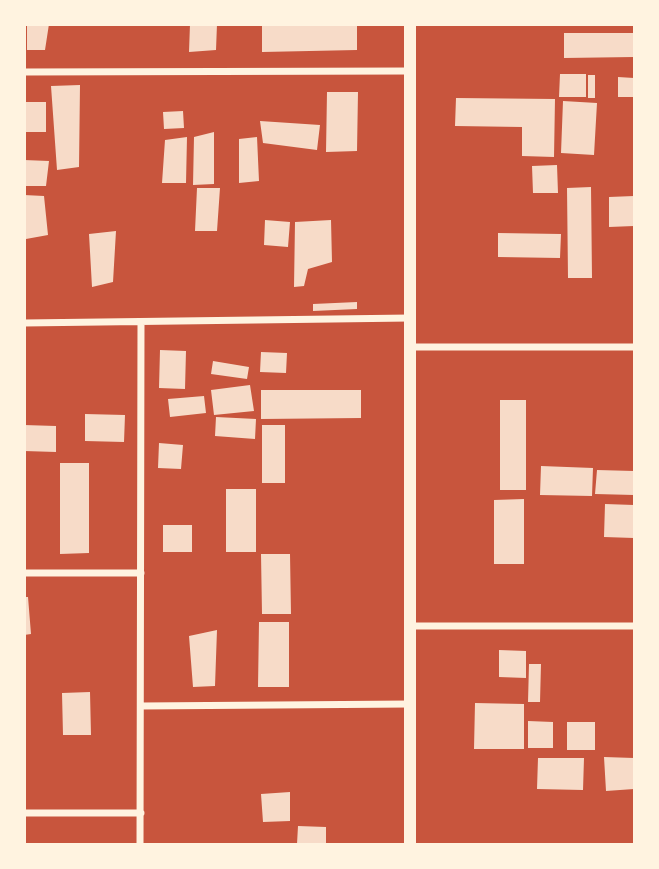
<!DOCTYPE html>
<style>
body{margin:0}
#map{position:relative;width:659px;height:869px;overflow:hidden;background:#c8553d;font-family:"Archivo Narrow",sans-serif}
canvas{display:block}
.frame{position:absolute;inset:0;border:26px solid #fff3e0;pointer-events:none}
</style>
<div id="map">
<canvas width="659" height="869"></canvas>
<div class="frame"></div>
</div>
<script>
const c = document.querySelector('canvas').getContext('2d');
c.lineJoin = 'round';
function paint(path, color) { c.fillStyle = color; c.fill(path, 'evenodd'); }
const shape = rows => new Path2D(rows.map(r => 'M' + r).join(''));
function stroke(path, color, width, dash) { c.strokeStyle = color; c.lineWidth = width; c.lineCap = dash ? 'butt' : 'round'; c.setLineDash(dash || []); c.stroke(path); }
paint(shape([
 [27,24,49,24,45,50,27,50],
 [190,24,217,24,216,50,189,52],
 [262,24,357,24,357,50,262,52],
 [564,33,634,33,634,57,564,58],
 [560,74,586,74,586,97,559,97],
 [588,75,595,75,595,98,588,98],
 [618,77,634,78,634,97,618,97],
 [80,85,79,167,57,170,51,86],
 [327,92,358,92,357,151,326,152],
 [456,98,555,99,554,157,522,156,522,127,455,126],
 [563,101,597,103,594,155,561,153],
 [24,102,46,102,46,132,24,132],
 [183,111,184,128,164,129,163,112],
 [260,121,320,125,317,150,263,143],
 [214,132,214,184,193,185,194,137],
 [187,137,186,183,162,183,165,140],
 [257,137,259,181,239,183,239,139],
 [24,160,49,161,46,186,24,186],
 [557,165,558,193,533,193,532,166],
 [591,187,592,278,568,278,567,188],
 [197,188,220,188,217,231,195,231],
 [24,195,44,196,48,235,26,239,24,230],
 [634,196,634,226,609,227,609,197],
 [265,220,290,222,288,247,264,245],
 [331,220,332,262,308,269,304,286,294,287,295,222],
 [116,231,113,282,92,287,89,234],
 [498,233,561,234,560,258,498,257],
 [357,302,357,309,313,311,313,304],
 [160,350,186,351,185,389,159,388],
 [261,352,287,353,286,373,260,372],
 [213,361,249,367,247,379,211,374],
 [250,385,254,411,214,415,211,390],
 [261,390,361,390,361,418,261,419],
 [204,396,206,413,170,417,168,399],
 [500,400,526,400,526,490,500,490],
 [85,414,125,415,124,442,85,441],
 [216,417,256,419,255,439,215,436],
 [24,425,56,426,56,452,24,451],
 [262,425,285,425,285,483,262,483],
 [159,443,183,445,181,469,158,468],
 [60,463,89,463,89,553,60,554],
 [541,466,593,468,592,496,540,495],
 [597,470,634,471,634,495,595,494],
 [226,489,256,489,256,552,226,552],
 [524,499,524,564,494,564,494,500],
 [605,504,634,505,634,538,604,537],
 [163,525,192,525,192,552,163,552],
 [261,554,290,554,291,614,262,614],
 [24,597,28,597,31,634,24,635],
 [259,622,289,622,289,687,258,687],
 [217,630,215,686,193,687,189,636],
 [499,650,526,651,526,678,499,677],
 [529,664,541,664,540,702,528,702],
 [90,692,91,735,63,735,62,693],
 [475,703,524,704,524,749,474,749],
 [528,721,553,722,553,748,528,748],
 [567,722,595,722,595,750,567,750],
 [604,757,634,758,634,789,606,791],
 [538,758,584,758,583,790,537,789],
 [290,792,290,821,263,822,261,794],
 [298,826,326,827,326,844,297,844]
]), '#f7dbc8');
stroke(shape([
 [24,72,410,71],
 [24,323,410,318],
 [410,347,634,347],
 [24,573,141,573],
 [410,626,634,626],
 [141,706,410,704],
 [24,813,141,813],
 [140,844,141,322]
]), '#fff3e0', 7);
stroke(shape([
 [410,844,410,24]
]), '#fff3e0', 12);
</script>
